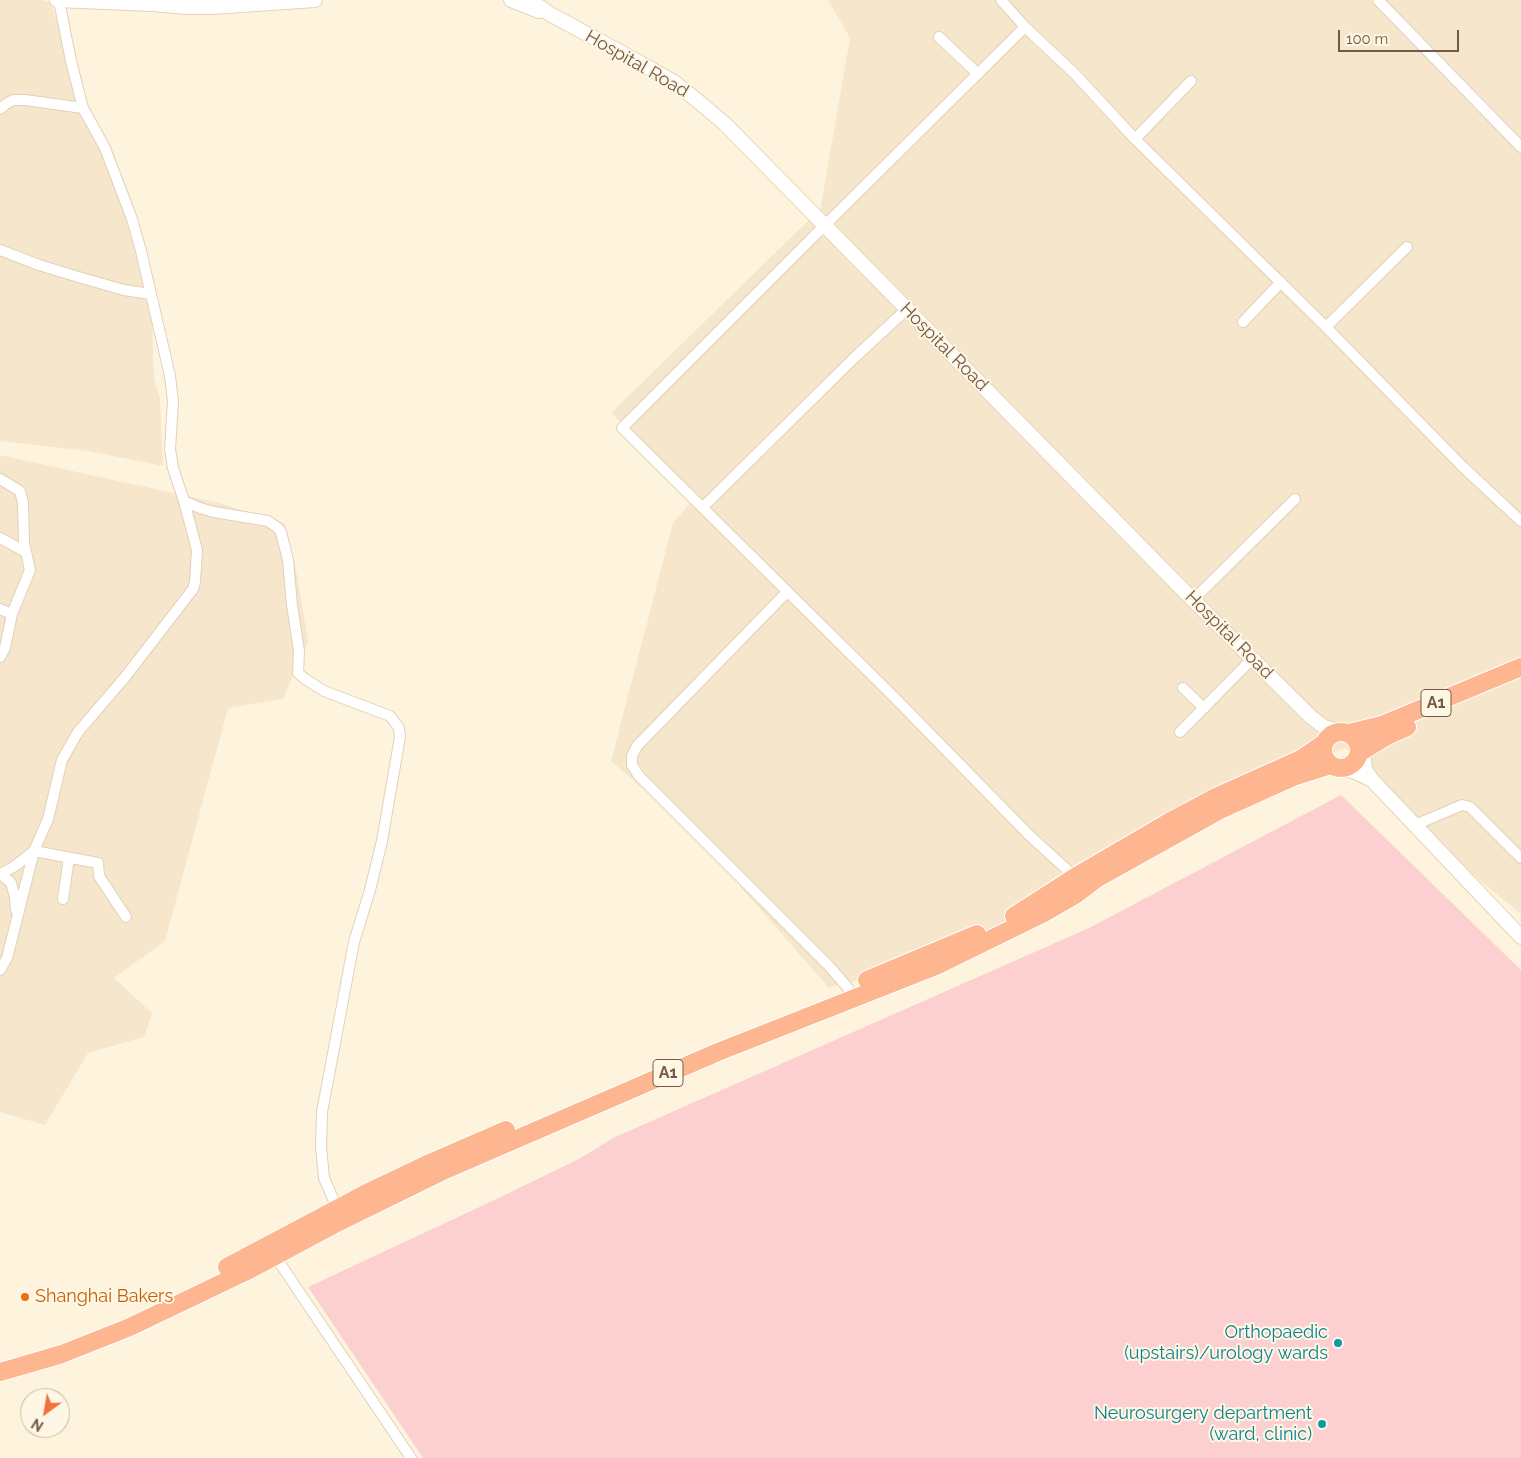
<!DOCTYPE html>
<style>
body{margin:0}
#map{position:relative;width:1521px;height:1458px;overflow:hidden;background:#fef4dd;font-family:Raleway,sans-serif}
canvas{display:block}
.north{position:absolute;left:20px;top:1388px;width:50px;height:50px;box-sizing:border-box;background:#fff7e5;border:1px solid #c7b8a5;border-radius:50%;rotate:212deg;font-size:14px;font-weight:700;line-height:20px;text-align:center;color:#745a45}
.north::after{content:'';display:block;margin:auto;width:18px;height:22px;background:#f17339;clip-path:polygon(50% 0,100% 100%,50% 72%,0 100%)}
.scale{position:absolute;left:1338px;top:30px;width:121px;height:22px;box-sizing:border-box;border:2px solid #745a45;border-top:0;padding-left:6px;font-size:15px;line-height:18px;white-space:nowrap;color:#745a45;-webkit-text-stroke:4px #fff7e5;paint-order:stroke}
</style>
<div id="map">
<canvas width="1521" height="1458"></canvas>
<div class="north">N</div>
<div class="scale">100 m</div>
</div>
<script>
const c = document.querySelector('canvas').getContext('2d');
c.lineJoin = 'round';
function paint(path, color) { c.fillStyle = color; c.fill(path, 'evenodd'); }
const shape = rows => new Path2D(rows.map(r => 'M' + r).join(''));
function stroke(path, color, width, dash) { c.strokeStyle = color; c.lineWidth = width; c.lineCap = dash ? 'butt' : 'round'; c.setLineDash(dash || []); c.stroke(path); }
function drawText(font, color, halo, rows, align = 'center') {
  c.font = font + ' Raleway,sans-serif'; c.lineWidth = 4; c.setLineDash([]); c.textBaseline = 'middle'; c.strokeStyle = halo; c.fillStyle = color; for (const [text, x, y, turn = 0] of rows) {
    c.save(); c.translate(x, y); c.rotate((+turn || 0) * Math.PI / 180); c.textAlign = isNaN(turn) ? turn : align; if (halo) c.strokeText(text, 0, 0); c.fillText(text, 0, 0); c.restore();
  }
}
paint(shape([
 [0,0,41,0,50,2,115,179,140,262,152,320,154,378,160,399,163,466,89,451,0,441],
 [828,0,1521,0,1521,914,1454,859,1346,748,1334,752,954,953,829,988,691,830,611,761,673,523,696,496,611,413,818,211,820,211,850,38],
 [0,455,223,504,285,524,297,575,308,641,283,699,228,708,165,941,114,978,152,1013,144,1037,88,1053,45,1125,0,1112]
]), '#f6e6cb');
paint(shape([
 [1341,795,1521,970,1521,1458,423,1458,308,1287,488,1203,579,1159,613,1138,1089,928]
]), '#fcd0d1');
const street = shape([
 [1001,0,1025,27,1075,74,1135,139,1326,327,1462,466,1521,521],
 [1378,0,1521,147],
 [59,1,71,61,83,108,105,148,132,219,141,251,170,376,173,401,170,449,173,468,184,501,200,508,214,512,268,521,278,528,281,532,288,560,292,605,299,651,298,673,305,679,324,691,390,716,399,728,400,737,382,841,370,890,354,942,322,1112,321,1147,324,1178,337,1208],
 [1025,27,824,226,622,428,893,696,1029,835,1075,877],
 [939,37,978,74],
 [0,109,6,104,13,100,25,100,83,108],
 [1135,139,1191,81],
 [0,250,39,265,82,278,124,290,150,294],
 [1243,322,1281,282],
 [1326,327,1407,247],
 [0,479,20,491,23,503,24,543,30,570,12,614,5,648,0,657],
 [703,507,853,359,907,309],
 [0,538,26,552],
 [787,592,637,746,632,756,632,765,639,776,829,966,848,988],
 [1193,600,1295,499],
 [0,609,12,614],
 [1183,688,1204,708],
 [1180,732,1252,659],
 [1415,825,1462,805,1470,807,1521,858],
 [0,873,11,883,15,897,16,910],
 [1,874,15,866,34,851,98,863,99,876,126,917],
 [63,899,69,858],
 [0,970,7,958,34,851,48,819,62,760,78,732,126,676,193,589,195,582,197,550,184,501],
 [275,1256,411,1458]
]);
const secondary = shape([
 [57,0,153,4,186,7,212,7,315,0],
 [511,0,539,11],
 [530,0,550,14,635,60,674,82,699,102,725,124,1193,600,1311,717,1324,727,1340,732],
 [1359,753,1364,760,1365,770,1372,780,1521,937],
 [1342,768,1358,773,1372,780]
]);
const highway = shape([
 '1323 750a18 18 0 1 1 36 0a18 18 0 1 1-36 0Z',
 [1349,733,1382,725,1521,667],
 [1359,753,1387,736,1407,727],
 [1014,916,1075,877,1169,822,1216,797,1301,759,1323,744],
 [867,980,977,934],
 [227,1267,367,1193,430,1163,506,1130],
 [0,1372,62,1354,130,1327,247,1271,333,1225,445,1170,718,1052,936,966,1044,913,1075,895,1096,879,1222,809,1293,777,1331,765]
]);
stroke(street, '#e2d0b9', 12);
stroke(secondary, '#e7d2b7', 16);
stroke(highway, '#fff', 20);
stroke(street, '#fff', 10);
stroke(secondary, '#fff', 14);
stroke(highway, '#fdb68f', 18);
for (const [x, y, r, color] of [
 [25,1297,5,"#e8710a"],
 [1338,1343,5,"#0f9aa8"],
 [1322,1424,5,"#0f9aa8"]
]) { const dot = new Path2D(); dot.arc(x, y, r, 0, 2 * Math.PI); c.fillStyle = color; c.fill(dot); stroke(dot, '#fff7e5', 2); }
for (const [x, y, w] of [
 [1436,703,30],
 [668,1073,30]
]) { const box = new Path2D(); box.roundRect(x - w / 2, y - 13.5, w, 27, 4); c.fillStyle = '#fff7e5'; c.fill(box); stroke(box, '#745a45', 1); }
drawText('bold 16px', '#745a45', null, [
 ["A1",1436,703],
 ["A1",668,1073]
]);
drawText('18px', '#745a45', '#fff7e5', [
 ["Hospital Road",637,64,30],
 ["Hospital Road",944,347,45],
 ["Hospital Road",1229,635,45]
]);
drawText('18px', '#c56008', '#fff7e5', [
 ["Shanghai Bakers",35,1297]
], 'left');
drawText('18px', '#0d838f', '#fff7e5', [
 ["Orthopaedic",1328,1333],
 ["(upstairs)/urology wards",1328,1354],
 ["Neurosurgery department",1312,1414],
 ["(ward, clinic)",1312,1435]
], 'right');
</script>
